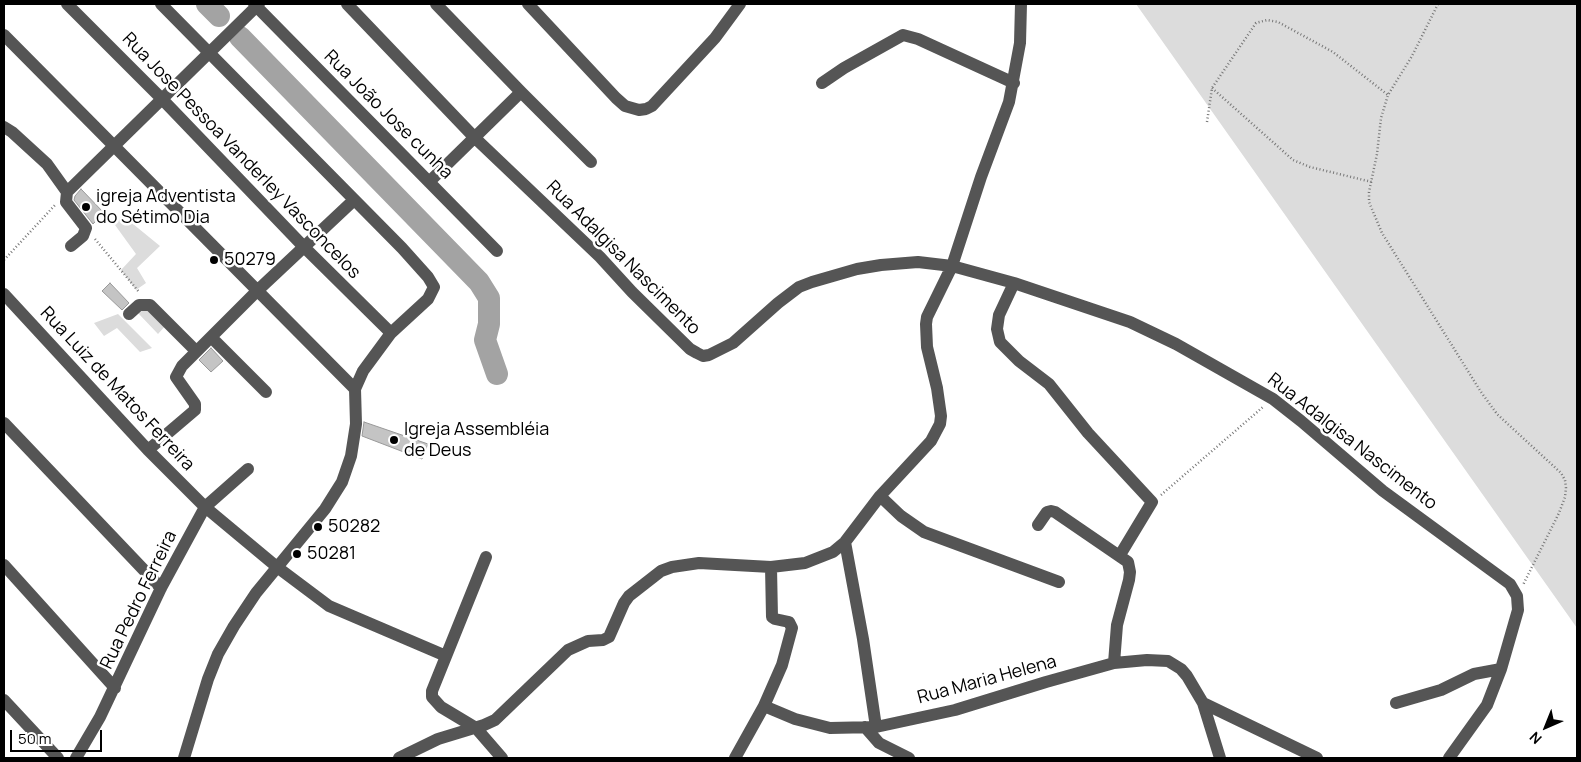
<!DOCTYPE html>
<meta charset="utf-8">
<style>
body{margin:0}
#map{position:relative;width:1581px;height:762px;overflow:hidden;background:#fff;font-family:Manrope,sans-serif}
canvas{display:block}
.frame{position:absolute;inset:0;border:5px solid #000;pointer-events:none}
.north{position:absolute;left:1521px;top:702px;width:50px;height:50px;-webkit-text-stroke:4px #fff;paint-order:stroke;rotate:224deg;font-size:14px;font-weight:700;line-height:20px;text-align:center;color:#000}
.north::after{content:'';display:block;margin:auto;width:18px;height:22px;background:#000;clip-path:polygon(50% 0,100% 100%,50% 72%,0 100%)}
.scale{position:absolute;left:10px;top:730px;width:92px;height:22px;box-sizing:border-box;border:2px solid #000;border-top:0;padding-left:6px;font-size:15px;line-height:18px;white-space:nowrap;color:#000;-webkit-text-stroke:4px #fff;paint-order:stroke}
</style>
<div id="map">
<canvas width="1581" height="762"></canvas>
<div class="frame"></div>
<div class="north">N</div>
<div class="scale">50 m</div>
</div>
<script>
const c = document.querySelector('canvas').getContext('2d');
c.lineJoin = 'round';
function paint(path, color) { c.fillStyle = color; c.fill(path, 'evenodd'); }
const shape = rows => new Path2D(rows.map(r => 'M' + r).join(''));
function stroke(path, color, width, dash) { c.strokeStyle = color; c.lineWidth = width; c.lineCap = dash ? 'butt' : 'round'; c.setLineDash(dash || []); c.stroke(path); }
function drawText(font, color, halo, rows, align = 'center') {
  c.font = font + ' Manrope,sans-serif'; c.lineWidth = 5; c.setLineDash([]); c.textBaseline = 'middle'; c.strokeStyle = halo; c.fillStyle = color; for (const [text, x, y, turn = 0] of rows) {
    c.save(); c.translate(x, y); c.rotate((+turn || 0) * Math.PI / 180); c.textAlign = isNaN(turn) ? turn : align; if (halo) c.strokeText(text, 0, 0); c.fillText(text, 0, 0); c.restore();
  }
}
paint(shape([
 [1136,4,1577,4,1577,628],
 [122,215,160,246,137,268,146,283,136,290,121,270,136,254,115,225],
 [150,307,167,324,158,334,138,313],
 [118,314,152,348,140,352,117,328,104,336,94,323]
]), '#dcdcdc');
stroke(shape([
 [207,4,219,16],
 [240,37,479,282,489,298,489,324,485,340,497,374]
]), '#a3a3a3', 22);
const building = shape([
 [81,189,104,213,93,224,74,200,75,196,81,189],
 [110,283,129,303,122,310,102,291,110,283],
 [211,348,223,361,211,372,199,360,211,348],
 [364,422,428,444,422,459,362,436,364,422]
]);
paint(building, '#c4c4c4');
stroke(building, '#999', 1);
stroke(shape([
 [1438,4,1412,56,1388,95,1381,118,1377,154,1369,192,1369,202,1382,233,1481,392,1497,414,1561,473,1565,480,1566,488,1565,497,1559,513,1523,585],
 [1212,88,1293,160,1310,167,1372,182],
 [1207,122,1212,88,1256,23,1267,20,1278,22,1333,52,1388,95],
 [95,239,139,292],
 [4,260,56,204],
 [1161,495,1263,407]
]), '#777', 2.5, [1, 2.5]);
stroke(shape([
 [67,4,162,99,304,247,391,333],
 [161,4,402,248,428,277,434,287,428,299,391,333,363,371,355,389,356,424,351,456,342,482,325,509,256,593,234,626,218,654,208,679,184,758],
 [254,4,497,251],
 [347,4,475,138,600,257,632,292,690,349,697,353,703,356,709,355,733,343,778,303,799,287,812,282,857,269,881,265,918,262,952,266,1014,283,1130,322,1176,344,1273,399,1301,421,1383,491,1510,584,1517,596,1518,610,1501,669,1487,705,1449,758],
 [436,4,521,92,591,162],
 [528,4,616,98,625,106,639,110,646,109,652,106,715,38,740,4],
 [4,35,355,389],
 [822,83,844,68,903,35,918,39,1014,83],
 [4,127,12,132,47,164,67,192,66,202,86,228,83,236,71,246],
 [429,182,521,92],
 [67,192,259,4],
 [1014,283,999,315,997,329,1000,342,1019,361,1049,384,1088,433,1152,502,1120,555],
 [4,294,148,450,205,507,277,567,329,606,446,656],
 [129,314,139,305,150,305,196,351],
 [211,337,266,392],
 [4,423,161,588],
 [148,450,195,410,195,404,176,377,182,366,257,291,354,200],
 [880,496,901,516,924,532,1059,582],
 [1038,525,1047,512,1051,511,1055,512,1128,562,1130,572,1129,580,1117,625,1114,663],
 [845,542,863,639,876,727],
 [486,557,432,691,432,697,441,707,476,728,502,758],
 [4,565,115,688],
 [4,700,58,758],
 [1203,703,1317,758],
 [1396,703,1441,690,1474,674,1501,669],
 [764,706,782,665,792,628,789,622,775,619,772,617,771,567],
 [865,727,879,743,909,758],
 [76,758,100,717,161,588,205,507,248,469],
 [399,758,438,739,484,725,495,720,568,650,588,641,603,640,609,637,624,603,629,596,661,571,672,567,699,563,771,567,805,563,833,552,845,542,880,496,931,441,940,424,941,416,937,388,927,347,926,324,927,317,952,266,981,177,1009,102,1020,43,1021,4],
 [735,758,764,706,795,719,830,728,876,727,955,710,1046,682,1114,663,1147,660,1168,661,1181,669,1187,676,1203,703,1220,758]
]), '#555', 12);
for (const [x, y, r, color] of [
 [86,207,5,"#000"],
 [214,260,5,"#000"],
 [394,440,5,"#000"],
 [318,527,5,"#000"],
 [297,554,5,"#000"]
]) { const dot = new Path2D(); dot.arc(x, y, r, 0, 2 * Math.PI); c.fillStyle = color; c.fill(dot); stroke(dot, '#fff', 2); }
drawText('18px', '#000', '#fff', [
 ["Rua João Jose cunha",388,115,45],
 ["Rua Jose Pessoa Vanderley Vasconcelos",241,156,46],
 ["Rua Adalgisa Nascimento",623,258,45],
 ["Rua Luiz de Matos Ferreira",117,389,47],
 ["Rua Adalgisa Nascimento",1352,442,38],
 ["Rua Pedro Ferreira",139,600,-64],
 ["Rua Maria Helena",987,680,-15]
]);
drawText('18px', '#000', '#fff', [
 ["igreja Adventista",96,197],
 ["do Sétimo Dia",96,218],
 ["50279",224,260],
 ["Igreja Assembléia",404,430],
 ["de Deus",404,451],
 ["50282",328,527],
 ["50281",307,554]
], 'left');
</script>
